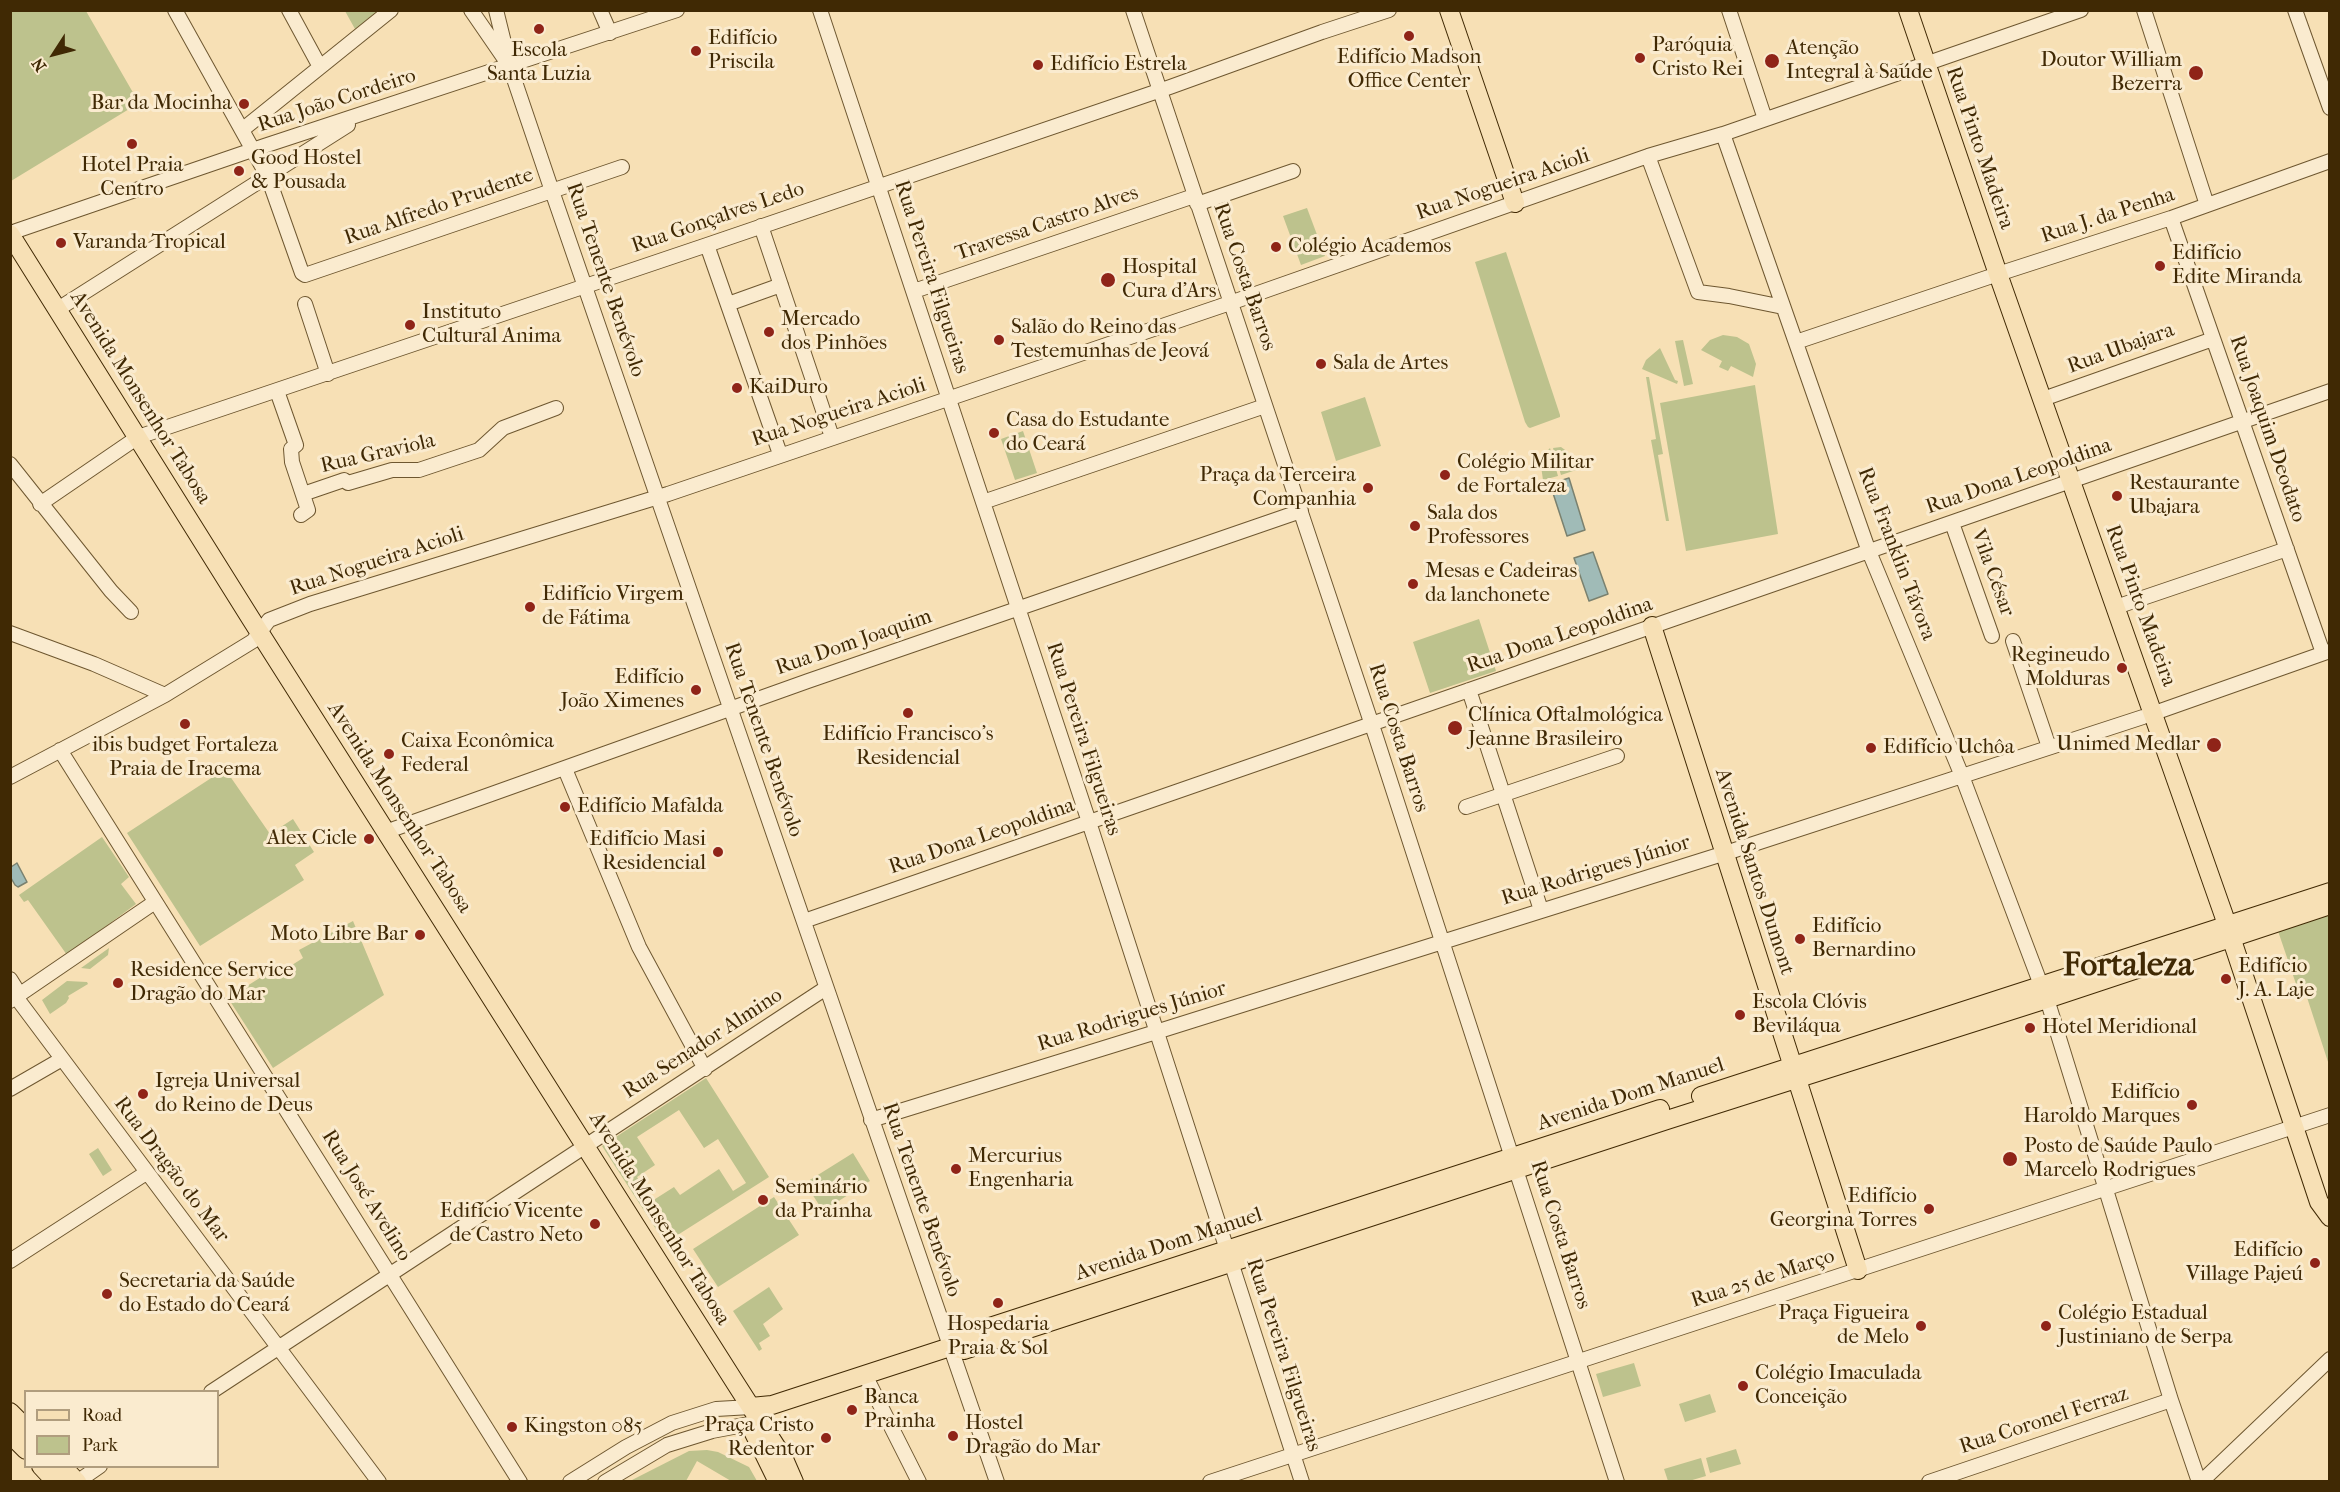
<!DOCTYPE html>
<meta charset="utf-8">
<style>
body{margin:0}
#map{position:relative;width:2340px;height:1492px;overflow:hidden;background:#f7e0b5;font-family:"IM FELL French Canon",serif}
canvas{display:block}
.frame{position:absolute;inset:0;border:12px solid #402904;pointer-events:none}
.legend{position:absolute;left:24px;top:1390px;width:195px;height:78px;box-sizing:border-box;background:#faebcf;border:2px solid #b09d7e;margin:0;padding:8px 10px;list-style:none;font-size:18px;color:#402904}
.legend li{display:flex;align-items:center;gap:12px;height:30px}
.legend b{width:30px;border:2px solid #b09d7e}
.north{position:absolute;left:24px;top:24px;width:60px;height:60px;-webkit-text-stroke:4px #faebcf;paint-order:stroke;rotate:234deg;font-size:16px;font-weight:700;line-height:24px;text-align:center;color:#402904}
.north::after{content:'';display:block;margin:auto;width:21px;height:27px;background:#402904;clip-path:polygon(50% 0,100% 100%,50% 72%,0 100%)}
</style>
<div id="map">
<canvas width="2340" height="1492"></canvas>
<div class="frame"></div>
<ul class="legend">
<li><b style="height:8px;background:#f7e0b5"></b>Road</li>
<li><b style="height:16px;background:#bdc28d"></b>Park</li>
</ul>
<div class="north">N</div>
</div>
<script>
const c = document.querySelector('canvas').getContext('2d');
c.lineJoin = 'round';
function paint(path, color) { c.fillStyle = color; c.fill(path, 'evenodd'); }
const shape = rows => new Path2D(rows.map(r => 'M' + r).join(''));
function stroke(path, color, width, dash) { c.strokeStyle = color; c.lineWidth = width; c.lineCap = dash ? 'butt' : 'round'; c.setLineDash(dash || []); c.stroke(path); }
function drawText(font, color, halo, rows, align = 'center') {
  c.font = font + ' "IM FELL French Canon",serif'; c.lineWidth = 6; c.setLineDash([]); c.textBaseline = 'middle'; c.strokeStyle = halo; c.fillStyle = color; for (const [text, x, y, turn = 0] of rows) {
    c.save(); c.translate(x, y); c.rotate((+turn || 0) * Math.PI / 180); c.textAlign = isNaN(turn) ? turn : align; if (halo) c.strokeText(text, 0, 0); c.fillText(text, 0, 0); c.restore();
  }
}
paint(shape([
 [11,10,86,11,139,103,11,181],
 [345,11,379,11,355,29],
 [1307,208,1325,256,1301,265,1283,216],
 [1506,252,1560,415,1560,417,1530,428,1528,427,1525,422,1475,262],
 [1723,335,1737,337,1749,344,1756,364,1753,377,1731,366,1728,371,1719,367,1722,361,1701,350,1710,340],
 [1683,340,1693,384,1684,386,1675,341],
 [1660,348,1675,380,1678,381,1677,384,1642,369,1646,360],
 [1646,377,1649,377,1663,454,1658,455,1669,521,1666,521,1651,440,1656,439],
 [1755,385,1778,534,1686,551,1660,403],
 [1365,397,1381,446,1336,461,1321,412],
 [1023,431,1037,473,1015,480,1001,439],
 [1561,447,1572,455,1579,469,1561,475,1553,448],
 [1550,448,1558,476,1543,480,1540,459],
 [1479,619,1496,671,1430,693,1413,642],
 [225,769,270,834,293,819,314,852,295,865,304,880,200,946,127,833],
 [102,837,129,877,121,884,136,904,67,955,28,900,24,902,19,895],
 [2329,913,2329,1065,2302,982,2296,984,2278,931],
 [353,921,384,995,273,1068,228,998,266,974,270,979,303,958,299,950],
 [109,948,108,955,90,969,81,968],
 [67,981,87,982,88,984,68,996,69,998,66,1003,50,1014,42,1000],
 [706,1078,769,1177,665,1243,602,1146],
 [679,1110,704,1148,718,1139,746,1183,733,1191,719,1169,680,1195,674,1187,652,1201,637,1177,655,1165,637,1137],
 [98,1148,112,1170,103,1176,89,1154],
 [853,1153,870,1181,823,1211,805,1183],
 [774,1197,799,1235,718,1287,693,1249],
 [769,1287,783,1309,763,1324,770,1336,759,1343,762,1349,759,1351,733,1311],
 [1634,1363,1641,1386,1603,1397,1596,1374],
 [1710,1394,1716,1412,1685,1422,1679,1404],
 [1736,1449,1741,1464,1710,1473,1706,1458],
 [707,1450,718,1452,749,1467,757,1481,731,1481,697,1461,686,1481,632,1480,689,1451],
 [1701,1458,1706,1476,1689,1481,1668,1481,1664,1469]
]), '#bdc28d');
const water = shape([
 [1569,478,1585,530,1567,536,1550,484,1569,478],
 [1593,552,1608,594,1589,601,1574,558,1593,552],
 [17,863,27,882,18,887,15,885,11,878,11,867,17,863]
]);
paint(water, '#a0bbb7');
stroke(water, '#7a816f', 1.5);
const minor = shape([
 [175,10,268,177,302,273,305,275,622,167],
 [289,10,320,67],
 [471,10,504,58],
 [496,10,510,67,552,191,997,1482],
 [600,10,610,33],
 [820,10,1089,822,1302,1482],
 [1133,10,1376,737,1617,1482],
 [1729,10,1765,119],
 [2144,10,2207,205],
 [2295,10,2330,108],
 [242,130,391,10],
 [1723,134,1868,549,1962,776,2041,985],
 [1648,156,1698,292,1729,296,1783,307],
 [1197,204,1293,171],
 [2171,218,2323,653],
 [761,226,832,437],
 [10,233,264,146,677,10],
 [707,245,780,454],
 [914,291,1194,196],
 [305,304,328,374],
 [728,304,781,285],
 [58,309,348,125],
 [1796,342,1998,274,2171,218,2330,161],
 [277,391,296,445,291,449,292,462,308,510,301,515],
 [2043,399,2213,339],
 [10,464,111,591,131,612],
 [303,494,344,480,348,483,392,470,419,470,479,450,503,428,556,408],
 [983,502,1265,406],
 [40,504,138,437,707,245,1170,87,1322,32,1389,10],
 [1952,523,1992,636],
 [2116,607,2287,549],
 [10,633,94,664,165,695],
 [2013,641,2049,747],
 [1469,690,1541,910],
 [60,750,520,1482],
 [565,769,639,947,705,1069],
 [10,777,165,695,253,641,269,620,310,604,668,494,1230,303,1648,156,1723,134,2081,10],
 [1466,807,1617,756],
 [388,831,808,681,1301,511],
 [804,921,2330,391],
 [10,979,20,995],
 [16,997,379,1482],
 [2047,999,2171,1400,2199,1482],
 [10,1001,155,902],
 [10,1089,62,1059],
 [871,1120,1156,1032,1735,850,2143,717,2330,651],
 [10,1261,146,1173],
 [865,1375,919,1482],
 [211,1392,826,988],
 [77,1482,100,1466],
 [570,1482,626,1447,672,1423,716,1409,751,1407],
 [605,1482,667,1445,712,1431,749,1424],
 [1210,1482,2330,1115],
 [1929,1482,2171,1400],
 [2201,1482,2330,1359]
]);
const major = shape([
 [1449,10,1515,203],
 [1908,10,1998,274,2223,913,2319,1202,2330,1217],
 [10,234,251,619,736,1384,784,1459,794,1482],
 [1652,626,1858,1270],
 [1701,1096,2330,892],
 [950,1347,959,1337,1660,1109],
 [751,1407,772,1405,950,1347,964,1350,1667,1120,2047,999,2330,905],
 [10,1412,26,1428],
 [753,1431,778,1482],
 [10,1434,26,1450],
 [41,1466,56,1482],
 [62,1466,77,1482]
]);
stroke(minor, '#6e5730', 16);
stroke(major, '#402904', 20);
stroke(minor, '#faebcf', 14);
stroke(major, '#f7e0b5', 18);
for (const [x, y, r, color] of [
 [539,29,6,"#8f2418"],
 [1409,36,6,"#8f2418"],
 [696,51,6,"#8f2418"],
 [1640,58,6,"#8f2418"],
 [1772,61,8,"#8f2418"],
 [1038,65,6,"#8f2418"],
 [2196,73,8,"#8f2418"],
 [244,104,6,"#8f2418"],
 [132,144,6,"#8f2418"],
 [239,171,6,"#8f2418"],
 [61,243,6,"#8f2418"],
 [1276,247,6,"#8f2418"],
 [2160,266,6,"#8f2418"],
 [1108,280,8,"#8f2418"],
 [410,325,6,"#8f2418"],
 [769,332,6,"#8f2418"],
 [999,340,6,"#8f2418"],
 [1321,364,6,"#8f2418"],
 [737,388,6,"#8f2418"],
 [994,433,6,"#8f2418"],
 [1445,475,6,"#8f2418"],
 [1368,488,6,"#8f2418"],
 [2117,496,6,"#8f2418"],
 [1415,526,6,"#8f2418"],
 [1413,584,6,"#8f2418"],
 [530,607,6,"#8f2418"],
 [2122,668,6,"#8f2418"],
 [696,690,6,"#8f2418"],
 [908,713,6,"#8f2418"],
 [185,724,6,"#8f2418"],
 [1455,728,8,"#8f2418"],
 [2214,745,8,"#8f2418"],
 [1871,748,6,"#8f2418"],
 [389,754,6,"#8f2418"],
 [565,807,6,"#8f2418"],
 [369,839,6,"#8f2418"],
 [718,852,6,"#8f2418"],
 [420,935,6,"#8f2418"],
 [1800,939,6,"#8f2418"],
 [2226,979,6,"#8f2418"],
 [118,983,6,"#8f2418"],
 [1740,1015,6,"#8f2418"],
 [2030,1028,6,"#8f2418"],
 [143,1094,6,"#8f2418"],
 [2192,1105,6,"#8f2418"],
 [2010,1159,8,"#8f2418"],
 [956,1169,6,"#8f2418"],
 [763,1200,6,"#8f2418"],
 [1929,1209,6,"#8f2418"],
 [595,1224,6,"#8f2418"],
 [2315,1263,6,"#8f2418"],
 [107,1294,6,"#8f2418"],
 [998,1303,6,"#8f2418"],
 [1921,1326,6,"#8f2418"],
 [2046,1326,6,"#8f2418"],
 [1743,1386,6,"#8f2418"],
 [852,1410,6,"#8f2418"],
 [512,1427,6,"#8f2418"],
 [953,1436,6,"#8f2418"],
 [826,1438,6,"#8f2418"]
]) { const dot = new Path2D(); dot.arc(x, y, r, 0, 2 * Math.PI); c.fillStyle = color; c.fill(dot); stroke(dot, '#faebcf', 2); }
drawText('21px', '#402904', '#faebcf', [
 ["Edifício",708,39],
 ["Priscila",708,63],
 ["Paróquia",1652,46],
 ["Cristo Rei",1652,70],
 ["Atenção",1786,49],
 ["Integral à Saúde",1786,73],
 ["Escola",539,51,"center"],
 ["Santa Luzia",539,75,"center"],
 ["Edifício Madson",1409,58,"center"],
 ["Office Center",1409,82,"center"],
 ["Doutor William",2182,61,"right"],
 ["Bezerra",2182,85,"right"],
 ["Edifício Estrela",1050,65],
 ["Bar da Mocinha",232,104,"right"],
 ["Good Hostel",251,159],
 ["& Pousada",251,183],
 ["Hotel Praia",132,166,"center"],
 ["Centro",132,190,"center"],
 ["Varanda Tropical",73,243],
 ["Colégio Academos",1288,247],
 ["Edifício",2172,254],
 ["Edite Miranda",2172,278],
 ["Hospital",1122,268],
 ["Cura d'Ars",1122,292],
 ["Instituto",422,313],
 ["Cultural Anima",422,337],
 ["Mercado",781,320],
 ["dos Pinhões",781,344],
 ["Salão do Reino das",1011,328],
 ["Testemunhas de Jeová",1011,352],
 ["Sala de Artes",1333,364],
 ["KaiDuro",749,388],
 ["Casa do Estudante",1006,421],
 ["do Ceará",1006,445],
 ["Colégio Militar",1457,463],
 ["de Fortaleza",1457,487],
 ["Praça da Terceira",1356,476,"right"],
 ["Companhia",1356,500,"right"],
 ["Restaurante",2129,484],
 ["Ubajara",2129,508],
 ["Sala dos",1427,514],
 ["Professores",1427,538],
 ["Mesas e Cadeiras",1425,572],
 ["da lanchonete",1425,596],
 ["Edifício Virgem",542,595],
 ["de Fátima",542,619],
 ["Regineudo",2110,656,"right"],
 ["Molduras",2110,680,"right"],
 ["Edifício",684,678,"right"],
 ["João Ximenes",684,702,"right"],
 ["Clínica Oftalmológica",1468,716],
 ["Jeanne Brasileiro",1468,740],
 ["Edifício Francisco's",908,735,"center"],
 ["Residencial",908,759,"center"],
 ["Caixa Econômica",401,742],
 ["Federal",401,766],
 ["Unimed Medlar",2200,745,"right"],
 ["ibis budget Fortaleza",185,746,"center"],
 ["Praia de Iracema",185,770,"center"],
 ["Edifício Uchôa",1883,748],
 ["Edifício Mafalda",577,807],
 ["Alex Cicle",357,839,"right"],
 ["Edifício Masi",706,840,"right"],
 ["Residencial",706,864,"right"],
 ["Edifício",1812,927],
 ["Bernardino",1812,951],
 ["Moto Libre Bar",408,935,"right"],
 ["Edifício",2238,967],
 ["J. A. Laje",2238,991],
 ["Residence Service",130,971],
 ["Dragão do Mar",130,995],
 ["Escola Clóvis",1752,1003],
 ["Beviláqua",1752,1027],
 ["Hotel Meridional",2042,1028],
 ["Igreja Universal",155,1082],
 ["do Reino de Deus",155,1106],
 ["Edifício",2180,1093,"right"],
 ["Haroldo Marques",2180,1117,"right"],
 ["Posto de Saúde Paulo",2024,1147],
 ["Marcelo Rodrigues",2024,1171],
 ["Mercurius",968,1157],
 ["Engenharia",968,1181],
 ["Seminário",775,1188],
 ["da Prainha",775,1212],
 ["Edifício",1917,1197,"right"],
 ["Georgina Torres",1917,1221,"right"],
 ["Edifício Vicente",583,1212,"right"],
 ["de Castro Neto",583,1236,"right"],
 ["Edifício",2303,1251,"right"],
 ["Village Pajeú",2303,1275,"right"],
 ["Secretaria da Saúde",119,1282],
 ["do Estado do Ceará",119,1306],
 ["Praça Figueira",1909,1314,"right"],
 ["de Melo",1909,1338,"right"],
 ["Colégio Estadual",2058,1314],
 ["Justiniano de Serpa",2058,1338],
 ["Hospedaria",998,1325,"center"],
 ["Praia & Sol",998,1349,"center"],
 ["Colégio Imaculada",1755,1374],
 ["Conceição",1755,1398],
 ["Banca",864,1398],
 ["Prainha",864,1422],
 ["Hostel",965,1424],
 ["Dragão do Mar",965,1448],
 ["Praça Cristo",814,1426,"right"],
 ["Redentor",814,1450,"right"],
 ["Kingston 085",524,1427]
], 'left');
drawText('21px', '#402904', '#faebcf', [
 ["Rua João Cordeiro",337,101,-18],
 ["Rua Pinto Madeira",1979,148,71],
 ["Rua Nogueira Acioli",1503,185,-19],
 ["Rua Alfredo Prudente",439,207,-19],
 ["Rua J. da Penha",2108,216,-18],
 ["Rua Gonçalves Ledo",718,218,-19],
 ["Travessa Castro Alves",1047,224,-19],
 ["Rua Pereira Filgueiras",931,277,72],
 ["Rua Costa Barros",1244,277,71],
 ["Rua Tenente Benévolo",605,280,71],
 ["Rua Ubajara",2121,349,-20],
 ["Avenida Monsenhor Tabosa",140,398,58],
 ["Rua Nogueira Acioli",839,413,-18],
 ["Rua Joaquim Deodato",2267,429,71],
 ["Rua Graviola",378,454,-13],
 ["Rua Dona Leopoldina",2019,477,-19],
 ["Rua Franklin Távora",1896,554,69],
 ["Rua Nogueira Acioli",377,562,-18],
 ["Vila César",1992,573,70],
 ["Rua Pinto Madeira",2140,606,70],
 ["Rua Dona Leopoldina",1560,636,-19],
 ["Rua Dom Joaquim",854,643,-19],
 ["Rua Costa Barros",1398,738,72],
 ["Rua Pereira Filgueiras",1083,739,72],
 ["Rua Tenente Benévolo",763,740,71],
 ["Avenida Monsenhor Tabosa",399,808,57],
 ["Rua Dona Leopoldina",982,837,-19],
 ["Rua Rodrigues Júnior",1596,871,-17],
 ["Avenida Santos Dumont",1754,872,72],
 ["Rua Rodrigues Júnior",1132,1017,-17],
 ["Rua Senador Almino",703,1044,-33],
 ["Avenida Dom Manuel",1631,1095,-18],
 ["Rua Dragão do Mar",171,1170,53],
 ["Rua José Avelino",366,1196,58],
 ["Rua Tenente Benévolo",921,1200,71],
 ["Avenida Monsenhor Tabosa",659,1219,58],
 ["Rua Costa Barros",1560,1235,72],
 ["Avenida Dom Manuel",1169,1245,-18],
 ["Rua 25 de Março",1763,1279,-18],
 ["Rua Pereira Filgueiras",1283,1355,72],
 ["Rua Coronel Ferraz",2044,1421,-18]
]);
drawText('bold 33px', '#402904', '#faebcf', [
 ["Fortaleza",2128,967]
]);
</script>
